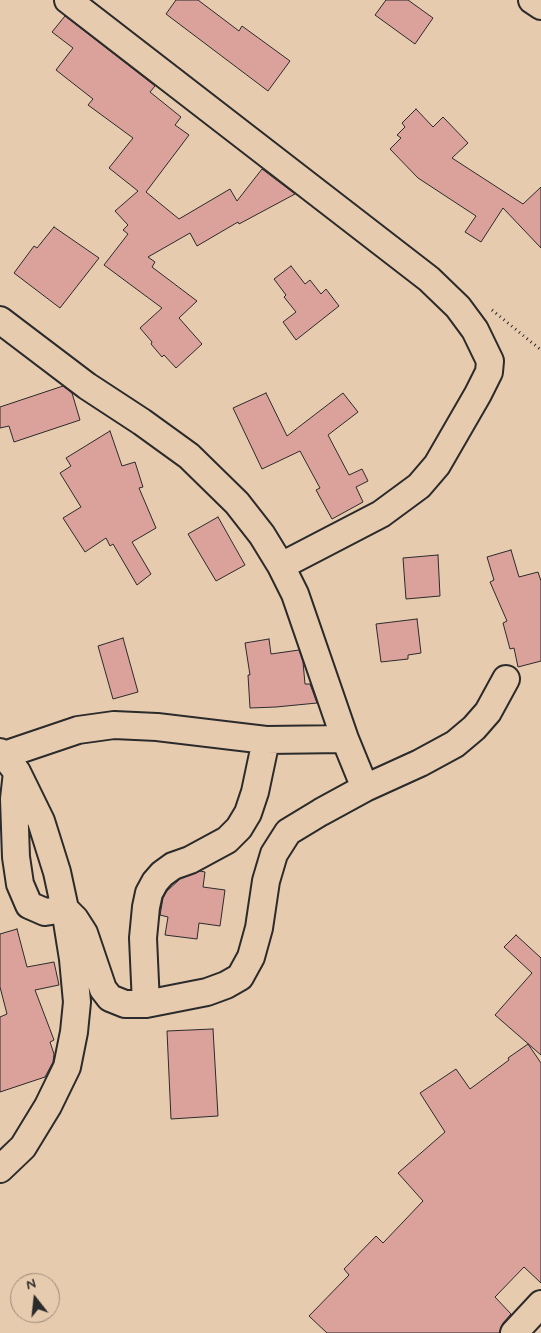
<!DOCTYPE html>
<style>
body{margin:0}
#map{position:relative;width:541px;height:1333px;overflow:hidden;background:#e7cbae;font-family:Mynerve,sans-serif}
canvas{display:block}
.north{position:absolute;left:10px;top:1273px;width:50px;height:50px;box-sizing:border-box;background:#e7cbae;border:1px solid #9c8b7a;border-radius:50%;rotate:344deg;font-size:14px;font-weight:700;line-height:20px;text-align:center;color:#2b2b2b}
.north::after{content:'';display:block;margin:auto;width:18px;height:22px;background:#2b2b2b;clip-path:polygon(50% 0,100% 100%,50% 72%,0 100%)}
</style>
<div id="map">
<canvas width="541" height="1333"></canvas>
<div class="north">N</div>
</div>
<script>
const c = document.querySelector('canvas').getContext('2d');
c.lineJoin = 'round';
function paint(path, color) { c.fillStyle = color; c.fill(path, 'evenodd'); }
const shape = rows => new Path2D(rows.map(r => 'M' + r).join(''));
function stroke(path, color, width, dash) { c.strokeStyle = color; c.lineWidth = width; c.lineCap = dash ? 'butt' : 'round'; c.setLineDash(dash || []); c.stroke(path); }
const building = shape([
 [176,0,198,0,239,31,242,26,290,61,268,91,166,14,176,0],
 [386,0,408,0,433,18,415,44,375,15,386,0],
 [65,16,155,86,150,92,181,117,175,125,189,135,146,192,179,219,230,189,237,201,262,169,295,194,239,224,238,222,197,246,190,233,148,257,155,262,152,267,197,301,179,318,202,344,176,368,164,355,162,357,151,344,152,342,140,328,162,308,104,265,128,234,123,230,128,225,115,211,138,191,109,168,133,138,88,105,93,99,56,70,73,48,52,32,65,16],
 [416,109,433,127,443,117,468,143,452,158,523,204,541,187,541,248,503,208,481,242,465,232,476,216,418,178,390,149,401,138,397,135,405,127,402,123,416,109],
 [54,227,99,258,60,308,14,273,34,246,37,248,54,227],
 [291,266,305,284,310,280,321,294,326,289,339,306,296,340,283,322,296,312,284,297,286,295,274,279,291,266],
 [63,386,72,393,80,420,14,442,9,426,0,428,0,407,63,386],
 [266,393,287,436,343,393,358,412,328,435,349,475,362,469,368,481,356,487,363,502,332,519,316,490,320,488,300,451,262,469,233,408,266,393],
 [110,431,122,466,135,462,143,487,139,488,156,528,132,542,151,574,137,585,113,544,110,546,106,538,85,552,63,518,81,507,60,473,71,466,66,458,110,431],
 [218,517,245,565,216,581,188,534,218,517],
 [511,550,519,577,538,572,541,581,541,661,518,667,514,648,510,649,503,623,507,621,490,582,494,580,487,557,511,550],
 [438,555,440,596,406,599,403,558,438,555],
 [417,619,421,653,408,655,408,659,381,662,376,624,417,619],
 [123,638,138,692,113,699,98,646,123,638],
 [269,639,271,654,299,650,303,662,305,684,310,684,317,703,276,707,250,708,248,675,250,675,245,643,269,639],
 [200,871,205,872,203,887,225,890,220,926,199,923,197,939,165,935,168,917,160,915,163,898,167,891,180,879,200,871],
 [17,929,27,967,54,962,59,985,35,990,54,1040,50,1042,54,1054,53,1062,45,1077,0,1092,0,1017,7,1014,0,987,0,934,17,929],
 [516,935,541,958,541,1055,495,1015,532,973,504,947,516,935],
 [213,1029,218,1116,171,1119,167,1031,213,1029],
 [528,1044,541,1063,541,1283,524,1267,495,1297,511,1314,503,1323,499,1333,327,1333,309,1316,349,1275,344,1269,376,1236,383,1243,423,1201,398,1173,445,1132,420,1093,456,1069,470,1089,509,1060,508,1058,528,1044]
]);
paint(building, '#dba19b');
stroke(building, '#2b2b2b', 1);
const minor = shape([
 [68,0,429,279,458,307,475,330,490,361,489,372,478,394,437,465,419,486,381,514,281,566],
 [532,0,541,6],
 [0,320,87,386,142,422,189,456,237,503,262,535,281,566,295,594,345,739,365,788],
 [0,752,4,755,17,772,41,821,57,872,65,909,73,959,77,1002,74,1032,67,1067,48,1106,23,1147,0,1169],
 [4,755,78,730,114,725,157,727,266,740,345,739],
 [17,772,14,799,16,857,20,884,29,905,45,912,65,909,75,919,84,933,103,989,110,998,125,1004,146,1004,207,992,226,985,240,977,251,957,259,928,266,881,274,854,288,832,321,812,365,788,420,763,455,744,474,728,488,712,506,679],
 [146,1004,143,938,146,907,149,893,155,882,162,874,173,866,190,860,227,840,239,828,248,813,255,792,266,740],
 [514,1333,541,1304]
]);
stroke(minor, '#2b2b2b', 30);
stroke(shape([
 [492,310,541,350]
]), '#2b2b2b', 3, [1, 4]);
stroke(minor, '#e7cbae', 26);
</script>
